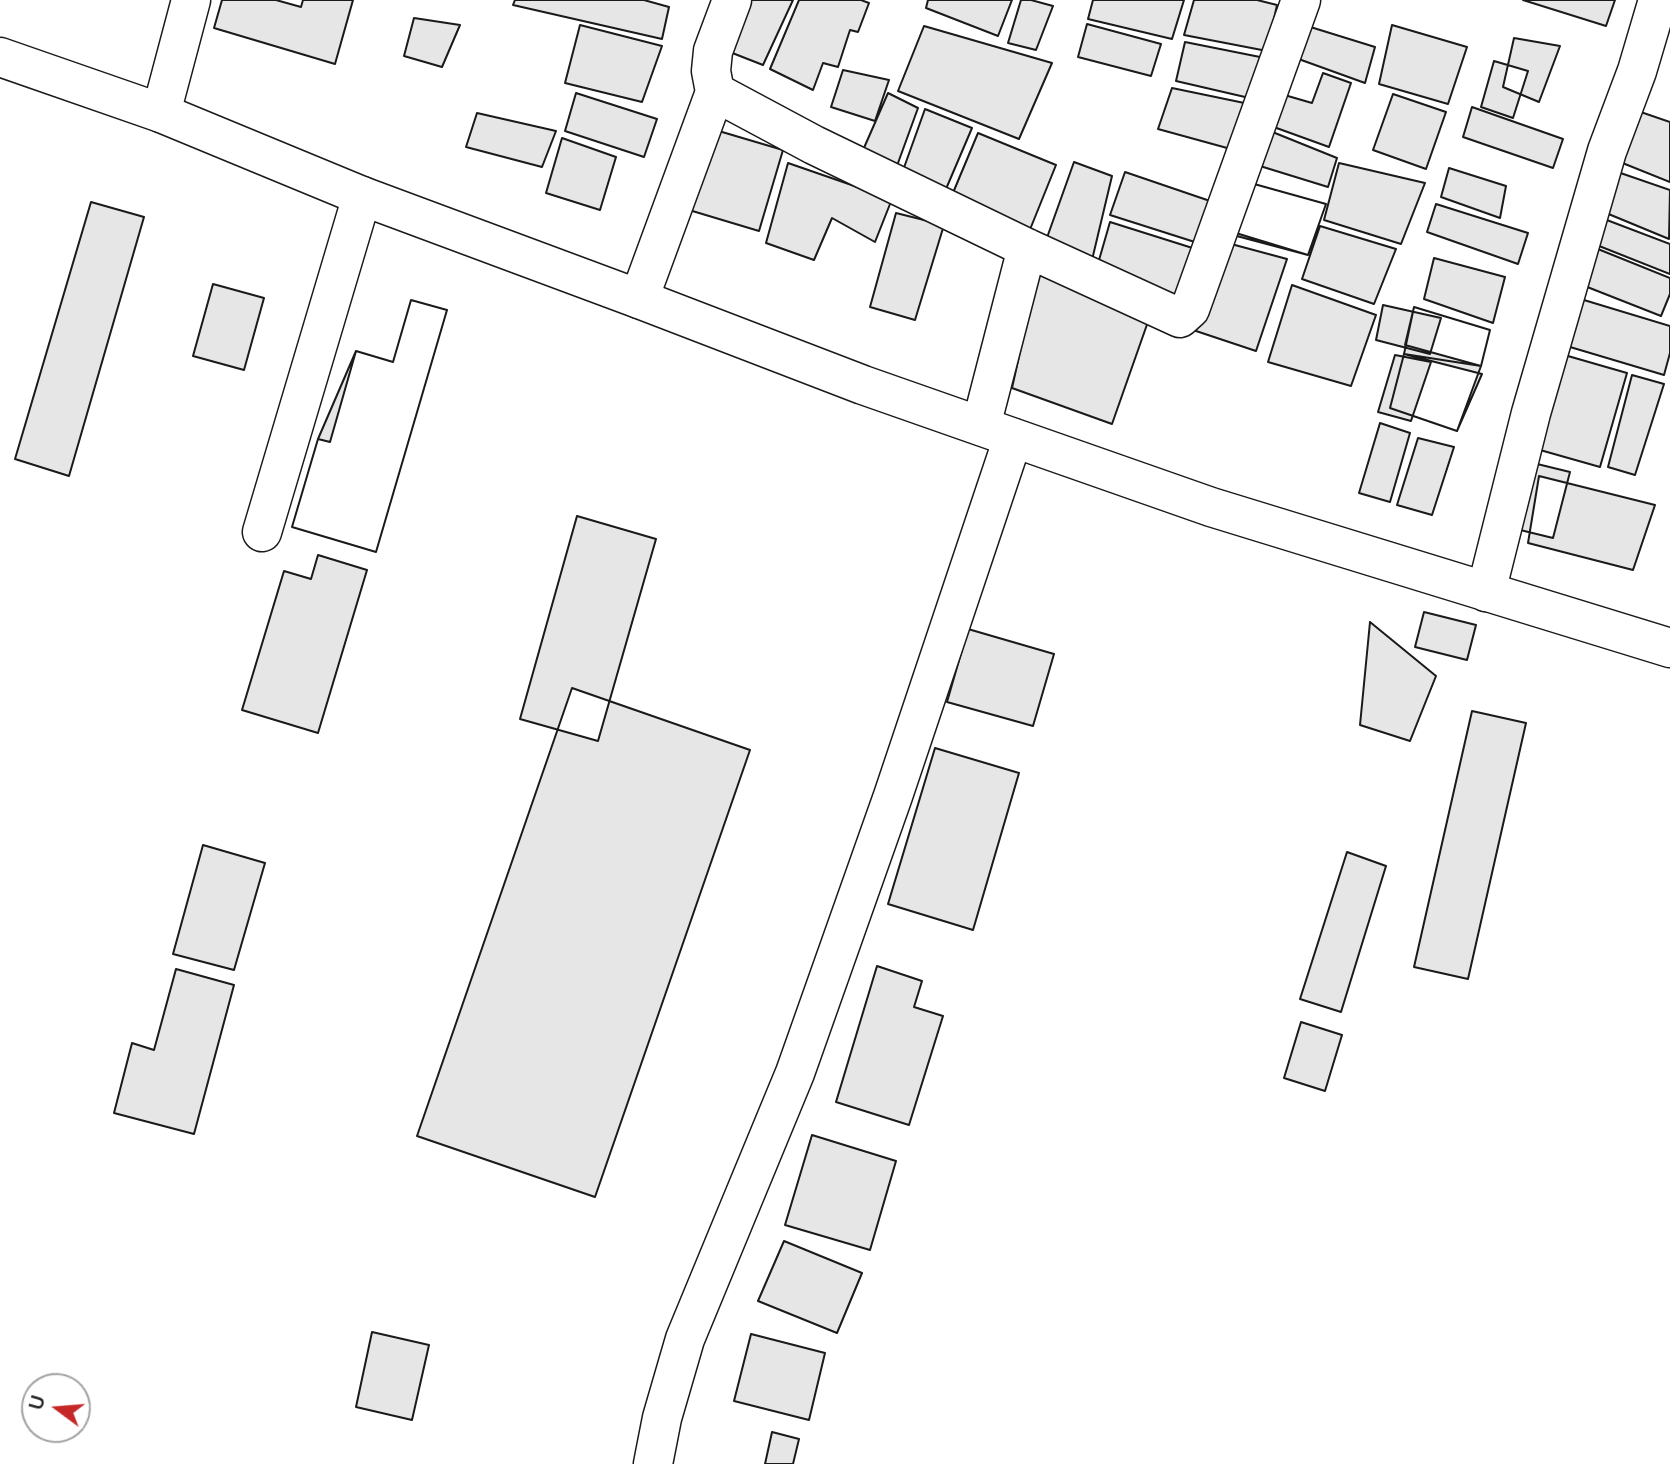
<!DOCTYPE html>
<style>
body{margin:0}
#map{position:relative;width:1670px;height:1464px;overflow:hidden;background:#fff;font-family:"Nunito Sans",sans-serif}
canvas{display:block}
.north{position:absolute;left:21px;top:1373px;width:70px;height:70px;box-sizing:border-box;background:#fff;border:2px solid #a3a3a3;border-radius:50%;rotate:286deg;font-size:19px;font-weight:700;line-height:28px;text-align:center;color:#1a1a1a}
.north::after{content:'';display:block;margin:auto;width:24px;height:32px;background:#c62828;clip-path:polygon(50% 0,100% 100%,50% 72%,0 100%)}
</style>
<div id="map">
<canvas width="1670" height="1464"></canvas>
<div class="north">U</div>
</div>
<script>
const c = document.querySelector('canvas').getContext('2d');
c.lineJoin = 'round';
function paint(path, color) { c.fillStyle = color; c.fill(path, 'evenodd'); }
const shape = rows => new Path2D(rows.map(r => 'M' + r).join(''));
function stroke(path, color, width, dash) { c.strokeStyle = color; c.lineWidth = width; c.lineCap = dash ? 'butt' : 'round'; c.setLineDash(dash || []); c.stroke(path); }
const building = shape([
 [222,0,276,0,301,7,303,0,353,0,335,64,214,28,222,0],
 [515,0,644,0,669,7,662,39,513,5,515,0],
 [734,0,793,0,763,65,717,47,734,0],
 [799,0,861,0,869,3,858,32,850,30,838,67,823,63,813,90,770,69,799,0],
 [928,0,1012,0,998,36,926,8,928,0],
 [1021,0,1031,0,1053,6,1036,50,1008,43,1021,0],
 [1093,0,1184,0,1172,39,1088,19,1093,0],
 [1194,0,1257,0,1277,5,1267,51,1184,35,1194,0],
 [1523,0,1615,0,1606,26,1523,0],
 [414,18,460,25,442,67,404,56,414,18],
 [1087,24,1161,44,1151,76,1078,57,1087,24],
 [580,25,662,46,642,102,565,83,580,25],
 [1304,25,1375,47,1365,83,1293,57,1304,25],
 [1392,25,1467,47,1448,104,1379,84,1392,25],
 [924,26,1052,63,1019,139,898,91,924,26],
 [1514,38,1560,46,1539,102,1503,87,1514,38],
 [1185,42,1270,59,1258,100,1176,81,1185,42],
 [1494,61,1528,71,1513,118,1481,107,1494,61],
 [843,70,889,80,875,121,831,107,843,70],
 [1323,73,1351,83,1329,147,1271,126,1281,94,1312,103,1323,73],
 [1172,88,1254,105,1238,151,1158,129,1172,88],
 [576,93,657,119,644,157,565,131,576,93],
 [888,93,918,108,894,174,860,157,888,93],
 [1393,94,1446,112,1426,169,1373,150,1393,94],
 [1472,107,1563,139,1553,168,1463,137,1472,107],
 [925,109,972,128,943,196,901,176,925,109],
 [1632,109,1670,122,1670,182,1615,160,1632,109],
 [477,113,556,131,542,167,466,147,477,113],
 [712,129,783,150,759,231,689,210,712,129],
 [1270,131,1337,158,1328,187,1260,166,1270,131],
 [978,133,1056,165,1029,232,950,200,978,133],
 [562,138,616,157,600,210,546,193,562,138],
 [1074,162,1112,176,1092,260,1044,246,1074,162],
 [788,163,892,199,875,242,832,218,814,260,766,243,788,163],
 [1339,163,1425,183,1401,244,1324,220,1339,163],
 [1449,168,1506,186,1500,218,1441,197,1449,168],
 [1606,168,1670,190,1669,239,1594,208,1606,168],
 [1125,172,1213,202,1201,244,1110,215,1125,172],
 [1247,182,1326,204,1308,255,1233,235,1247,182],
 [1247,182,1326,204,1308,255,1226,230,1247,182],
 [91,202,144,217,69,476,15,459,91,202],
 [1436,204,1528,233,1518,264,1427,232,1436,204],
 [896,213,944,225,915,320,870,307,896,213],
 [1591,214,1670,244,1670,274,1584,240,1591,214],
 [1110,222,1202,251,1182,307,1095,274,1110,222],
 [1320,226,1396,249,1374,304,1302,279,1320,226],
 [1220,241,1287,259,1256,351,1190,329,1220,241],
 [1583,243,1670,278,1670,294,1661,316,1572,281,1583,243],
 [1434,258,1505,277,1493,323,1424,299,1434,258],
 [1039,266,1150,316,1112,424,1012,388,1039,266],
 [213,284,264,298,244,370,193,356,213,284],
 [1292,285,1376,315,1351,386,1268,362,1292,285],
 [1574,297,1670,326,1670,353,1664,375,1560,344,1574,297],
 [411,300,447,310,376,552,292,527,318,439,330,442,356,351,393,362,411,300],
 [411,300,447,310,376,552,292,527,318,439,356,351,393,362,411,300],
 [1383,305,1441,318,1430,354,1376,340,1383,305],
 [1414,307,1490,330,1481,366,1405,345,1414,307],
 [1414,307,1490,330,1481,366,1404,354,1414,307],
 [1554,352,1627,373,1600,467,1533,448,1554,352],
 [1404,354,1482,374,1457,431,1390,408,1404,354],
 [1404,354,1481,366,1457,431,1390,408,1404,354],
 [1395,355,1431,362,1411,421,1378,412,1395,355],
 [1632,375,1664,384,1635,475,1608,467,1632,375],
 [1380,423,1410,433,1390,502,1359,493,1380,423],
 [1418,438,1454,447,1432,515,1397,505,1418,438],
 [1529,462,1570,472,1553,538,1512,528,1529,462],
 [1539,476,1655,505,1633,570,1528,543,1539,476],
 [577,516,656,539,598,741,520,719,577,516],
 [318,555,367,570,318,733,242,710,284,571,311,579,318,555],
 [1424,612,1476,625,1467,660,1415,647,1424,612],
 [1370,622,1436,676,1410,741,1360,725,1370,622],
 [968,629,1054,654,1033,726,947,702,968,629],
 [572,688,750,750,595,1197,417,1136,572,688],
 [1472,711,1526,723,1468,979,1414,967,1472,711],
 [935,748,1019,773,973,930,888,904,935,748],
 [203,845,265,863,234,970,173,954,203,845],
 [1347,852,1386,866,1341,1012,1300,999,1347,852],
 [877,966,922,981,914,1007,943,1016,909,1125,836,1102,877,966],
 [176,969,234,985,194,1134,114,1113,132,1043,154,1050,176,969],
 [1301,1022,1342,1035,1325,1091,1284,1078,1301,1022],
 [812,1135,896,1161,870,1250,785,1225,812,1135],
 [784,1241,862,1273,837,1333,758,1301,784,1241],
 [372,1332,429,1345,412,1420,356,1407,372,1332],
 [751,1334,825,1353,809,1420,734,1401,751,1334],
 [772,1432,799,1439,793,1464,765,1464,772,1432]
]);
paint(building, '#e6e6e6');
stroke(building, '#1a1a1a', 2);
const street = shape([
 [715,92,814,145,1027,248,1180,318,1190,309,1301,0],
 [161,113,191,0],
 [639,299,715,92,711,71,713,51,732,0],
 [981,426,1027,248],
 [262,532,362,196],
 [1486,592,1531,413,1607,151,1637,71,1658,0],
 [653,1464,662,1418,685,1339,795,1073,893,796,1013,438]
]);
const secondary = shape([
 [0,57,161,113,362,196,639,299,863,385,1211,507,1670,648]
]);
stroke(street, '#1a1a1a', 41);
stroke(secondary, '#1a1a1a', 41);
stroke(street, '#fff', 38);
stroke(secondary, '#fff', 38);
</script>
